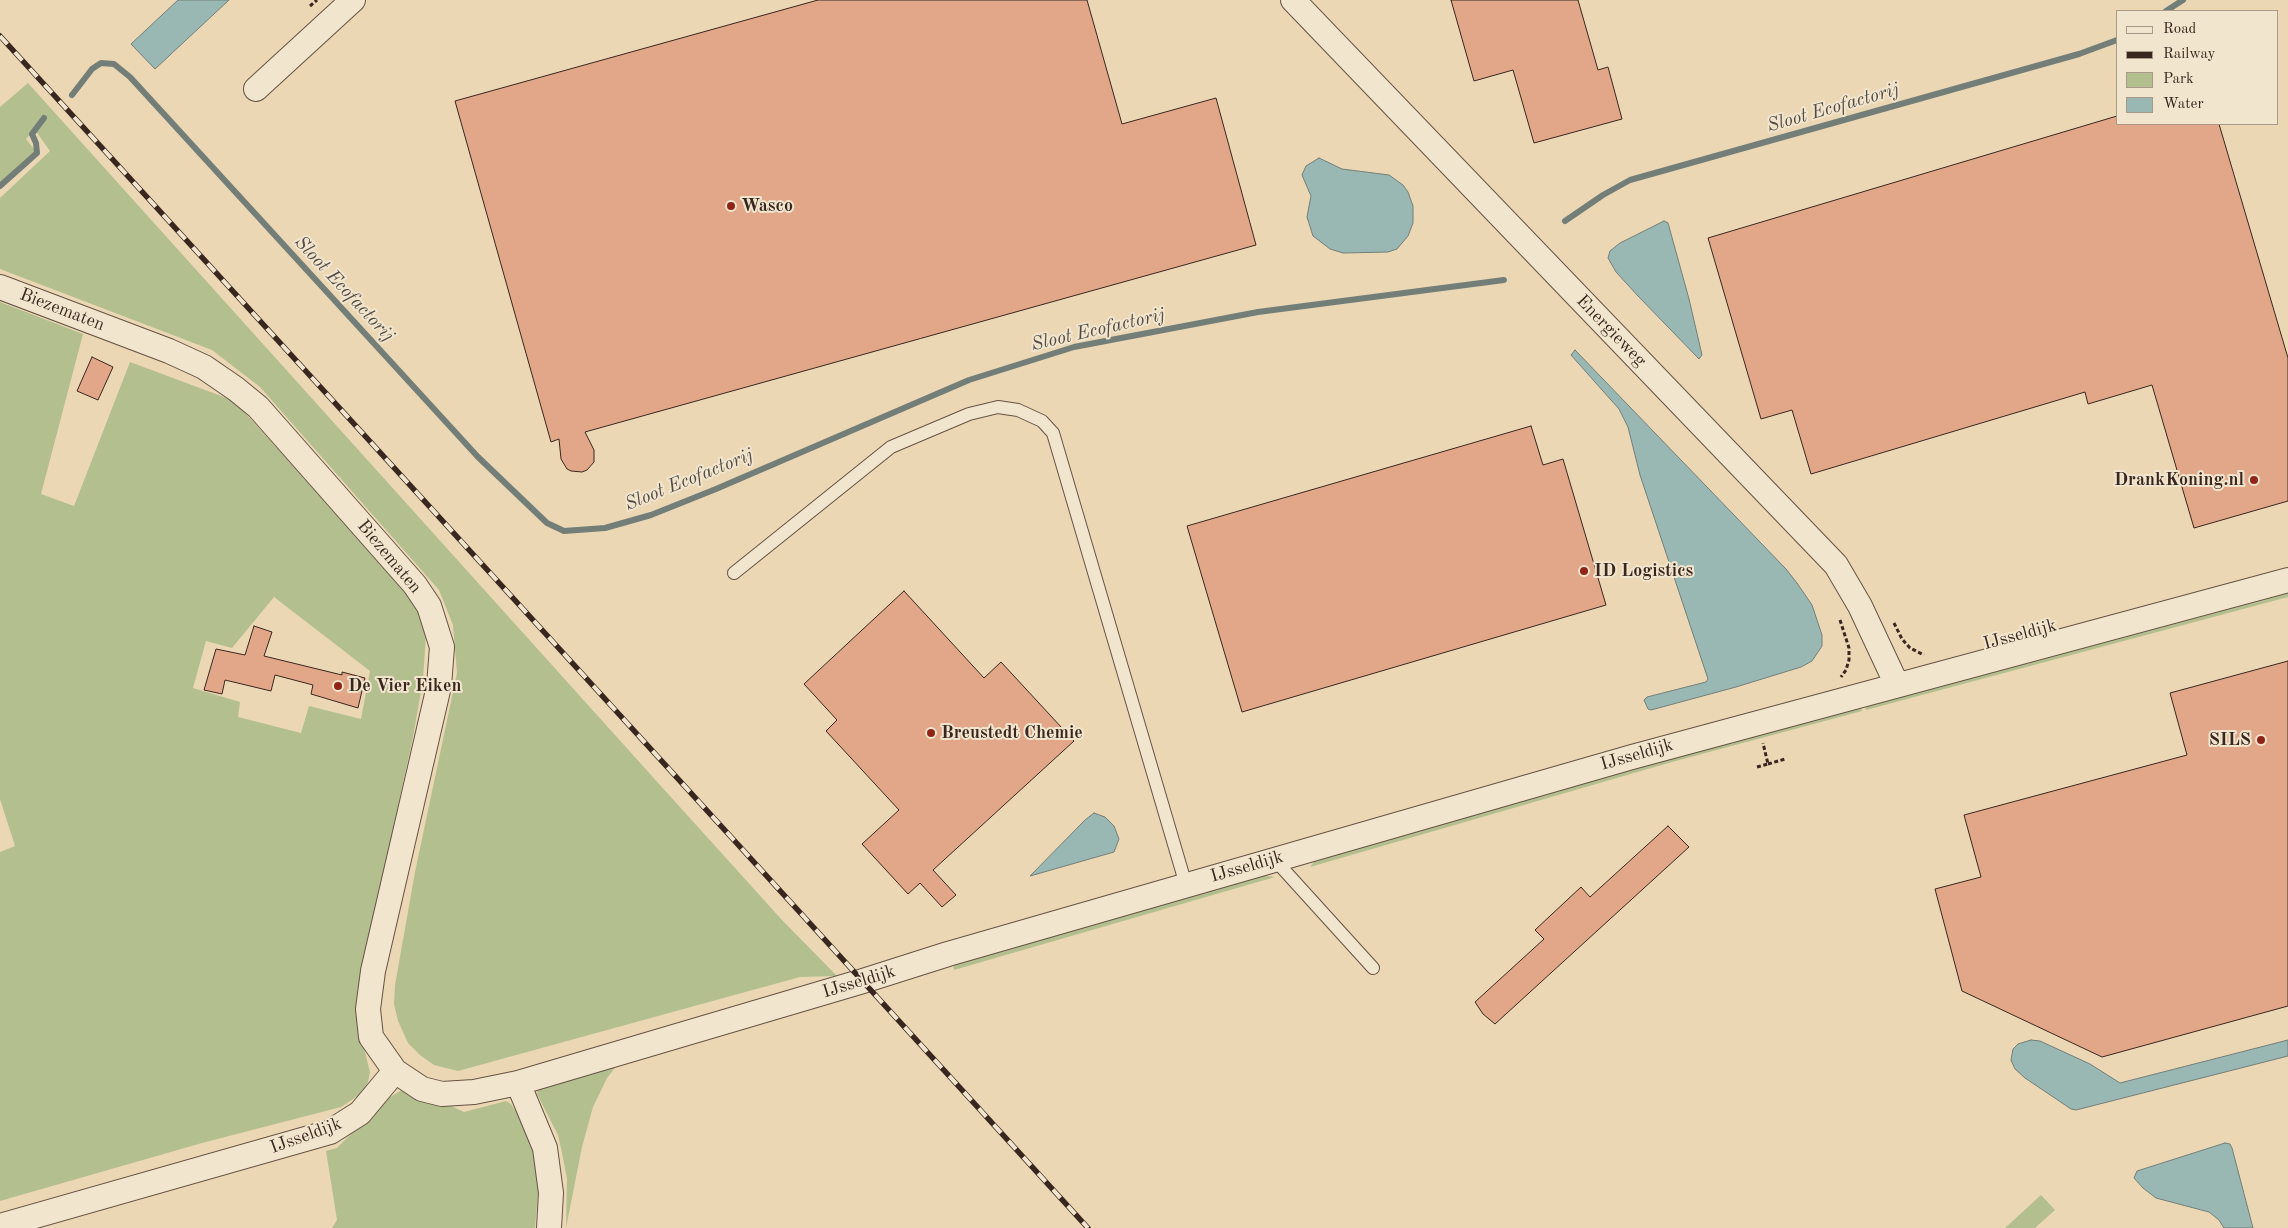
<!DOCTYPE html>
<style>
body{margin:0}
#map{position:relative;width:2288px;height:1228px;overflow:hidden;background:#ebd7b4;font-family:"Old Standard TT",serif}
canvas{display:block}
.legend{position:absolute;left:2116px;top:10px;width:162px;height:115px;box-sizing:border-box;background:#f2e5ce;border:1px solid #a89988;margin:0;padding:6px 9px;list-style:none;font-size:15px;color:#39271f}
.legend li{display:flex;align-items:center;gap:10px;height:25px}
.legend b{width:25px;border:1px solid #a89988}
</style>
<div id="map">
<canvas width="2288" height="1228"></canvas>
<ul class="legend">
<li><b style="height:6px;background:#f2e5ce"></b>Road</li>
<li><b style="height:6px;background:#39271f"></b>Railway</li>
<li><b style="height:14px;background:#b4bf90"></b>Park</li>
<li><b style="height:14px;background:#99b8b4"></b>Water</li>
</ul>
</div>
<script>
const c = document.querySelector('canvas').getContext('2d');
c.lineJoin = 'round';
function paint(path, color) { c.fillStyle = color; c.fill(path, 'evenodd'); }
const shape = rows => new Path2D(rows.map(r => 'M' + r).join(''));
function stroke(path, color, width, dash) { c.strokeStyle = color; c.lineWidth = width; c.lineCap = dash ? 'butt' : 'round'; c.setLineDash(dash || []); c.stroke(path); }
function drawText(font, color, halo, rows, align = 'center') {
  c.font = font + ' "Old Standard TT",serif'; c.lineWidth = 4; c.setLineDash([]); c.textBaseline = 'middle'; c.strokeStyle = halo; c.fillStyle = color; for (const [text, x, y, turn = 0] of rows) {
    c.save(); c.translate(x, y); c.rotate((+turn || 0) * Math.PI / 180); c.textAlign = isNaN(turn) ? turn : align; if (halo) c.strokeText(text, 0, 0); c.fillText(text, 0, 0); c.restore();
  }
}
paint(shape([
 [28,83,660,785,782,920,837,976,800,977,458,1071,434,1065,420,1055,408,1043,398,1021,394,1004,395,985,415,872,457,673,453,625,439,590,260,387,212,350,0,269,0,198,50,151,35,130,26,139,38,154,0,189,0,107],
 [0,302,83,334,41,494,74,506,130,362,224,397,237,404,410,595,421,616,426,634,423,680,413,737,357,993,356,1017,370,1072,368,1082,362,1093,341,1107,202,1143,0,1201,0,852,15,846,0,799],
 [274,597,370,671,361,719,309,706,301,733,238,717,240,702,193,688,206,641,232,648],
 [2288,590,2288,597,1866,710,1865,704],
 [1860,705,1862,711,1672,762,1310,867,1317,858,1698,748],
 [1260,875,1275,877,954,970,953,964],
 [621,1060,607,1078,593,1107,582,1147,566,1228,567,1179,562,1153,558,1135,537,1094,538,1083],
 [402,1090,419,1091,464,1112,506,1101,511,1104,521,1119,532,1143,539,1182,535,1228,332,1228,337,1220,326,1151,337,1148,382,1102],
 [2041,1195,2055,1210,2035,1228,2005,1228]
]), '#b4bf90');
const water = shape([
 [178,0,229,0,155,69,131,44,178,0],
 [1319,158,1342,169,1389,175,1403,185,1408,192,1413,206,1413,223,1408,236,1397,249,1388,252,1343,253,1330,249,1313,236,1307,217,1311,196,1302,175,1306,166,1319,158],
 [1664,221,1668,223,1689,299,1702,355,1699,359,1638,296,1616,272,1608,258,1610,251,1620,243,1664,221],
 [1575,350,1786,569,1797,583,1812,605,1822,635,1822,646,1812,661,1801,667,1736,687,1651,710,1648,709,1644,700,1647,697,1706,682,1708,679,1640,475,1628,427,1619,409,1571,355,1575,350],
 [1094,813,1105,817,1114,826,1119,839,1114,852,1030,876,1085,820,1094,813],
 [2031,1040,2040,1041,2090,1064,2120,1083,2288,1040,2288,1056,2076,1110,2071,1109,2025,1078,2015,1069,2011,1060,2013,1049,2018,1044,2031,1040],
 [2225,1143,2230,1144,2232,1148,2253,1228,2224,1228,2219,1220,2209,1212,2156,1198,2143,1188,2134,1178,2137,1171,2225,1143]
]);
paint(water, '#99b8b4');
stroke(water, '#737e78', 1);
stroke(shape([
 [2166,11,2183,0],
 [72,95,92,69,101,63,114,64,130,77,478,457,547,523,564,531,605,528,651,515,716,489,969,380,1074,347,1258,312,1504,280],
 [0,186,37,153,36,143,32,134,44,118],
 [1565,221,1603,195,1630,180,2079,54,2117,40]
]), '#737e78', 6);
const building = shape([
 [818,0,1087,0,1122,124,1216,98,1256,245,585,432,594,450,594,462,587,470,582,472,571,471,567,469,561,459,559,439,551,442,455,101,818,0],
 [1451,0,1578,0,1598,70,1608,67,1622,119,1534,143,1513,70,1474,81,1451,0],
 [2117,116,2117,124,2219,124,2288,358,2288,501,2194,528,2152,385,2088,404,2085,392,1811,474,1792,410,1761,419,1708,238,2117,116],
 [92,357,113,367,98,400,77,391,92,357],
 [1531,426,1543,465,1563,459,1606,605,1242,712,1187,526,1531,426],
 [904,591,984,678,1001,662,1074,741,933,870,956,895,942,907,920,883,908,894,862,844,899,810,826,731,837,720,804,684,904,591],
 [254,626,272,632,264,656,342,675,342,672,365,678,358,708,311,694,313,685,275,675,271,691,225,680,222,694,204,690,216,649,245,655,254,626],
 [2288,661,2288,1006,2102,1057,1962,991,1935,889,1981,877,1964,815,2187,755,2170,693,2288,661],
 [1668,826,1689,847,1495,1024,1483,1014,1475,1002,1544,939,1535,930,1581,887,1590,897,1668,826]
]);
paint(building, '#e1a788');
stroke(building, '#39271f', 1);
const lane = shape([
 [734,573,891,447,969,414,998,407,1018,410,1042,421,1053,433,1186,885],
 [1275,860,1373,968]
]);
const street = shape([
 [1293,0,1836,565,1860,606,1897,685],
 [256,89,353,0],
 [0,287,169,351,204,367,236,389,258,407,415,585,429,606,442,647,439,686,373,971,368,1009,371,1037,395,1071,422,1089,442,1094,474,1092,518,1083,863,981,948,954,1632,757,2288,580],
 [518,1083,545,1148,551,1193,549,1228],
 [0,1226,330,1132,360,1113,395,1071]
]);
stroke(lane, '#665344', 14);
stroke(street, '#665344', 26);
stroke(shape([
 [310,6,317,0],
 [1840,620,1849,648,1849,660,1846,670,1841,677],
 [1894,623,1902,639,1910,648,1924,655],
 [1768,764,1785,759],
 [1757,767,1768,764,1763,743]
]), '#39271f', 3, [4, 2.5]);
stroke(lane, '#f2e5ce', 12);
stroke(street, '#f2e5ce', 24);
const rail = shape([
 [0,36,1088,1228]
]);
stroke(rail, '#39271f', 5.5);
stroke(rail, '#f2e5ce', 4, [11]);
for (const [x, y, r, color] of [
 [731,206,5,"#8f2418"],
 [2254,480,5,"#8f2418"],
 [1584,571,5,"#8f2418"],
 [338,686,5,"#8f2418"],
 [931,733,5,"#8f2418"],
 [2261,740,5,"#8f2418"]
]) { const dot = new Path2D(); dot.arc(x, y, r, 0, 2 * Math.PI); c.fillStyle = color; c.fill(dot); stroke(dot, '#f2e5ce', 2); }
drawText('bold 18px', '#39271f', '#f2e5ce', [
 ["Wasco",741,206],
 ["DrankKoning.nl",2244,480,"right"],
 ["ID Logistics",1594,571],
 ["De Vier Eiken",348,686],
 ["Breustedt Chemie",941,733],
 ["SILS",2251,740,"right"]
], 'left');
drawText('18px', '#39271f', '#f2e5ce', [
 ["Biezematen",62,310,21],
 ["Energieweg",1611,331,46],
 ["Biezematen",389,557,50],
 ["IJsseldijk",2020,635,-15],
 ["IJsseldijk",1637,755,-16],
 ["IJsseldijk",1247,867,-16],
 ["IJsseldijk",859,982,-17],
 ["IJsseldijk",306,1136,-20]
]);
drawText('italic 19px', '#514b44', '#f2e5ce', [
 ["Sloot Ecofactorij",1833,108,-16],
 ["Sloot Ecofactorij",344,289,47],
 ["Sloot Ecofactorij",1098,330,-13],
 ["Sloot Ecofactorij",689,480,-22]
]);
</script>
